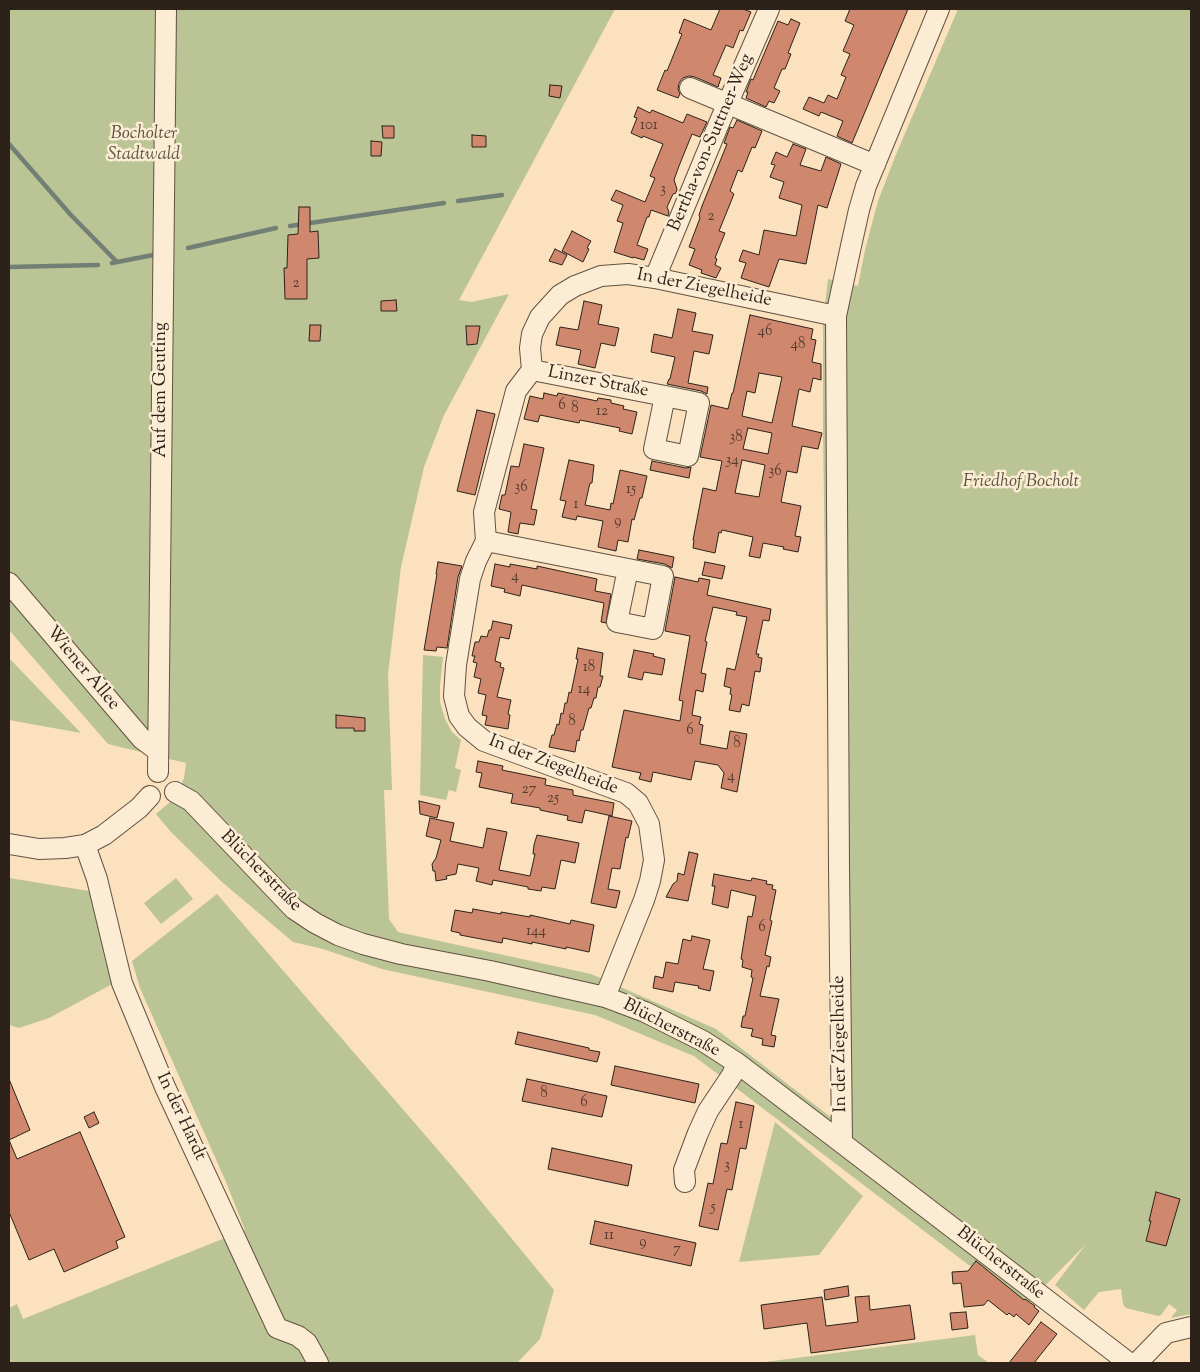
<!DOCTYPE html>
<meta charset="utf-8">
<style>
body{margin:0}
#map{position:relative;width:1200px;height:1372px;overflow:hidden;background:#fbe1bd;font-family:"Sorts Mill Goudy",serif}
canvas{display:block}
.frame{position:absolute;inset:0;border:10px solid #2c221a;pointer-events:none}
</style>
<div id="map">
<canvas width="1200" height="1372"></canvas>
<div class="frame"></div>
</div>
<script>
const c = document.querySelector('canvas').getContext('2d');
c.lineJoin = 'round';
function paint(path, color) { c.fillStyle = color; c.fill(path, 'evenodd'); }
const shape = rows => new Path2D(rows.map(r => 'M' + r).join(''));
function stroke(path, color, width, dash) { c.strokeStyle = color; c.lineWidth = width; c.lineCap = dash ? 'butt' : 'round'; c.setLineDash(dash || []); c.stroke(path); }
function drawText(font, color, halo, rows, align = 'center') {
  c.font = font + ' "Sorts Mill Goudy",serif'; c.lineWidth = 5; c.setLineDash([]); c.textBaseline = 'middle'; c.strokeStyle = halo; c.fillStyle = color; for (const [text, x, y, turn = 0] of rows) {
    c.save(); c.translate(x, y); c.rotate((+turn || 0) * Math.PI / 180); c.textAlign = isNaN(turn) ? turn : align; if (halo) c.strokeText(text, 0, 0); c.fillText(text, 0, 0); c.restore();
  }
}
paint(shape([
 [9,9,615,9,459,300,472,302,509,294,444,415,424,467,401,567,388,674,392,790,384,790,389,919,398,932,591,974,716,1029,833,1119,823,431,823,322,828,279,858,286,865,250,878,201,895,157,958,9,1191,9,1191,1314,1171,1318,1177,1310,1169,1304,1161,1315,1158,1316,1126,1308,1123,1304,1121,1289,1099,1292,1084,1310,1055,1285,1086,1244,1024,1307,694,1056,595,1015,382,969,323,949,293,942,222,882,171,832,156,814,176,797,184,778,186,763,108,744,9,630],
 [423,655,443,657,440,685,440,702,445,719,452,732,461,740,455,768,461,770,456,792,449,790,446,800,420,795],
 [9,658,81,733,9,720],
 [9,878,89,891,116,982,49,1018,19,1028,9,1025],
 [176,878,193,899,161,924,144,903],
 [217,894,457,1172,554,1290,540,1339,517,1363,9,1363,9,1308,17,1304,23,1319,245,1230,226,1182,140,988,132,961],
 [775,1122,863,1196,819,1255,739,1262],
 [975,1335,978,1355,989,1363,757,1363]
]), '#bac494');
stroke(shape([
 [9,144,70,214,117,262],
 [458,201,502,195],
 [290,226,444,203],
 [188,248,276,228],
 [112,263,153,255],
 [9,267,98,265]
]), '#717f75', 4.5);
const building = shape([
 [720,9,743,9,751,12,743,31,740,30,733,48,726,45,713,75,721,78,718,87,695,77,689,76,683,78,679,83,678,89,680,94,678,98,657,90,665,70,667,71,682,34,679,33,684,19,711,30,720,9],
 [850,9,908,9,852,143,837,136,843,121,821,112,819,116,803,109,809,97,824,103,828,95,837,99,846,77,841,75,850,54,843,51,854,25,845,21,850,9],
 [791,19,800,23,788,53,791,54,785,69,782,69,774,88,780,91,774,103,769,101,766,107,746,98,748,92,746,92,751,79,753,80,778,21,788,25,791,19],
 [550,85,562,86,560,98,549,96,550,85],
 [638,107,650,113,652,110,683,123,687,114,707,122,700,137,692,134,679,166,674,180,677,189,676,193,673,194,667,207,669,212,668,216,651,210,649,217,647,217,637,245,648,249,644,260,633,257,633,258,614,252,623,223,617,221,623,205,611,200,616,190,645,202,655,178,650,176,663,144,643,136,642,138,631,133,637,118,634,117,638,107],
 [737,120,762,131,755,148,752,147,742,172,738,170,730,191,734,194,719,231,725,233,715,258,717,259,715,265,721,268,716,278,701,273,702,270,689,265,695,249,689,247,700,218,699,215,702,206,727,144,724,143,730,127,733,128,737,120],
 [382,126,394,126,394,138,383,138,382,126],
 [472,135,486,136,486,147,472,147,472,135],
 [371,141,382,142,381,156,371,156,371,141],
 [793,144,806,149,800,165,821,171,826,157,841,164,827,208,818,205,806,264,779,259,769,287,741,278,746,263,739,261,743,250,759,255,764,230,796,236,802,205,779,198,784,182,770,177,775,165,771,164,776,152,787,157,793,144],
 [299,207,310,207,310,232,318,231,319,258,307,259,307,299,285,299,284,268,287,268,288,235,298,234,299,207],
 [572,231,591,241,587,248,589,249,583,262,562,251,572,231],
 [555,249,567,255,562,265,549,261,555,249],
 [396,300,397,311,381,311,381,301,396,300],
 [584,301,602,305,598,324,619,328,615,346,601,343,595,368,578,364,581,350,556,345,560,327,578,330,584,301],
 [678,309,696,313,692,331,713,335,709,354,694,351,688,383,708,387,707,394,701,391,667,384,669,379,670,379,675,357,651,352,654,334,672,338,678,309],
 [750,315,813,329,811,339,816,340,812,362,821,364,821,380,813,378,810,392,799,389,792,426,822,433,818,449,802,446,797,473,787,471,781,502,801,506,795,536,801,537,798,552,783,549,784,547,763,543,760,558,749,556,753,537,722,530,721,533,719,532,715,553,693,548,694,540,693,540,703,488,716,491,722,461,700,457,711,405,728,409,732,393,733,393,750,315],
 [759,373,782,377,772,423,742,416,747,391,755,393,759,373],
 [748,428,772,433,768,454,743,449,748,428],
 [742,460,765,465,759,497,735,493,742,460],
 [310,325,321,325,320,341,309,341,310,325],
 [466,326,480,326,477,344,467,345,466,326],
 [544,393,557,396,558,393,597,401,598,398,611,400,611,403,624,406,623,409,637,412,632,434,619,431,620,428,580,420,579,423,540,415,538,422,524,419,530,396,543,399,544,393],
 [477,410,495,414,475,495,457,491,477,410],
 [524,444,544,448,531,509,537,510,534,525,520,523,518,534,508,532,511,512,499,509,502,495,505,495,511,466,519,467,524,444],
 [569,460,594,465,592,483,590,483,585,505,610,510,611,503,613,504,620,470,647,476,642,498,640,498,634,520,632,519,628,542,618,540,616,551,598,547,603,521,577,516,576,520,562,517,566,501,560,500,569,460],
 [652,461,686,468,691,467,689,478,650,470,652,461],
 [639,550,674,557,672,568,665,564,637,559,639,550],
 [438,562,462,566,458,577,447,648,437,647,436,651,424,650,437,574,436,574,438,562],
 [705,562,725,566,722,579,702,575,705,562],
 [495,564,510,567,510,564,537,569,537,566,597,579,595,591,611,594,606,623,601,622,604,603,522,585,520,596,504,592,505,589,491,586,495,564],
 [675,577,698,582,699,578,710,580,707,595,771,609,769,621,763,620,756,654,759,654,758,657,762,658,760,672,755,671,749,706,742,704,740,712,729,710,732,695,730,694,731,688,724,686,727,668,735,670,747,617,736,615,737,612,713,607,705,641,707,642,701,673,706,674,703,692,696,690,692,715,701,717,699,724,703,725,700,744,727,749,730,731,747,734,737,792,721,788,724,773,718,765,695,761,691,780,653,772,651,782,639,779,641,773,612,767,624,710,680,721,683,701,679,700,690,636,665,631,675,577],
 [493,621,512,625,509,639,500,637,495,661,501,663,500,667,504,668,497,697,511,700,508,714,510,715,508,729,485,725,487,716,482,715,486,695,478,693,481,679,474,677,477,663,473,662,475,656,472,656,475,642,479,642,481,636,487,637,489,630,491,630,493,621],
 [578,648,603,653,600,676,603,676,600,687,598,687,596,698,594,698,591,708,589,708,583,730,581,730,579,741,577,740,575,752,549,747,552,735,554,735,557,724,559,725,561,713,563,714,565,703,567,703,569,692,571,693,578,659,576,659,578,648],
 [634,650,654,654,653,656,665,659,662,675,644,672,642,680,628,677,634,650],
 [336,715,365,718,365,731,354,731,354,728,336,728,336,715],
 [478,761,503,766,502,770,546,779,545,785,573,790,573,795,614,803,612,816,585,810,582,823,567,820,568,816,540,810,540,808,511,803,513,794,479,787,482,773,476,772,478,761],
 [419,801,440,806,437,818,420,814,419,801],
 [609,816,632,821,628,838,626,837,620,869,612,868,608,889,620,891,616,908,591,903,609,816],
 [430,818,454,823,450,841,483,848,487,828,507,832,499,870,530,876,535,854,533,854,534,845,537,835,579,843,575,863,561,860,555,889,542,887,541,891,528,889,528,887,493,880,492,885,476,881,479,868,458,864,456,874,446,876,447,879,436,881,435,871,433,871,432,864,436,858,441,840,426,836,430,818],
 [689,852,698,854,688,901,666,897,673,884,677,881,678,873,684,875,689,852],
 [714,874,751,881,752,878,767,881,766,884,773,885,772,889,776,890,770,920,772,921,765,955,771,957,769,967,767,966,760,996,779,999,771,1035,776,1036,774,1047,762,1045,763,1039,751,1036,753,1029,741,1027,743,1016,745,1016,753,978,751,977,752,970,742,967,743,960,741,959,748,916,752,917,756,896,731,890,728,908,712,904,715,886,712,886,714,874],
 [473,909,501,914,501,912,530,917,530,915,570,924,571,920,594,925,589,952,566,947,566,949,532,942,532,944,503,938,502,943,460,935,460,933,451,931,455,910,472,913,473,909],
 [692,936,710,940,703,969,714,971,710,991,698,988,699,986,675,982,673,992,653,988,655,976,663,978,666,962,678,964,683,939,691,941,692,936],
 [518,1032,589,1048,589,1050,600,1052,597,1062,515,1044,518,1032],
 [615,1066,699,1084,695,1103,611,1085,615,1066],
 [9,1079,30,1130,9,1140,9,1079],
 [527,1079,607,1096,602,1117,522,1101,527,1079],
 [736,1102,754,1106,746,1149,740,1148,732,1190,727,1189,718,1230,699,1226,708,1183,713,1184,721,1143,727,1144,736,1102],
 [94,1112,99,1123,89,1128,84,1117,94,1112],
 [80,1132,125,1237,116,1241,118,1248,64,1272,54,1249,29,1260,9,1212,9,1140,17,1159,80,1132],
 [552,1148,632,1165,628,1186,548,1169,552,1148],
 [1156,1192,1180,1199,1166,1246,1146,1241,1151,1221,1149,1221,1156,1192],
 [595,1221,696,1243,691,1266,590,1244,595,1221],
 [976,1261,1024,1300,1025,1299,1035,1306,1034,1307,1039,1311,1029,1325,1016,1314,1014,1317,1009,1313,1007,1315,988,1300,984,1305,964,1307,961,1283,953,1284,952,1272,968,1271,976,1261],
 [848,1286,849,1296,825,1300,824,1290,848,1286],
 [869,1296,870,1310,910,1305,915,1339,811,1353,807,1323,764,1329,761,1305,822,1297,826,1326,858,1322,855,1297,869,1296],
 [966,1312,968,1328,952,1330,950,1313,966,1312],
 [1041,1322,1057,1334,1034,1363,1009,1363,1041,1322]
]);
paint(building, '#cf886e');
stroke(building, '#2c221a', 1);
const minor = shape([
 [690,88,875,165],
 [655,278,720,121,769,9],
 [532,370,665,396,654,449,688,456,699,403,665,396],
 [486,541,628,569,617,622,653,629,663,576,628,569],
 [9,583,142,739,158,751],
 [158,772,166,9],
 [175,792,191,801,294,909,315,923,338,935,363,944,401,954,490,971,605,997,645,1012,703,1041,737,1063,842,1143,1129,1363],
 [9,844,39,849,65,848,85,845,104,835,139,808,150,796],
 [85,845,97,879,122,983,165,1087,277,1328,298,1336,307,1343,318,1363],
 [605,997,644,900,650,881,654,860,649,824,638,803,626,793,484,741,467,727,459,716,454,696,456,665,470,579,476,561,486,541,484,512,516,391,532,370,530,348,532,334,540,317,560,295,575,286,601,276,628,274,655,278,836,316],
 [842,1143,839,867,836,316,851,246,859,210,866,186,939,9],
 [685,1182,684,1170,698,1133,708,1111,732,1075,737,1063],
 [1137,1363,1166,1333,1191,1327]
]);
stroke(minor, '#605243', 22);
stroke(minor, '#fcecd4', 20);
drawText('15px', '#553c2f', null, [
 ["101",649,126],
 ["3",663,190],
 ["2",711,217],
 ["2",296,284],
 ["46",765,332],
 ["48",798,345],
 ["6",562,406],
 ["8",575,409],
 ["12",602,412],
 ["38",736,438],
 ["34",732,461],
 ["36",775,472],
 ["36",521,488],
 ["15",631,490],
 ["1",576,505],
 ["9",618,522],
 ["4",515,577],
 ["18",589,668],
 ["14",584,690],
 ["8",572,722],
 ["6",690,731],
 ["8",737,744],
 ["4",731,777],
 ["27",529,790],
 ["25",553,799],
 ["6",762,928],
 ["144",536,932],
 ["8",544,1094],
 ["6",584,1103],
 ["1",741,1125],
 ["3",727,1166],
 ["5",713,1208],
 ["11",609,1236],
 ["9",643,1243],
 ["7",677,1250]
]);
drawText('italic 18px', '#57533f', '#fcecd4', [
 ["Bocholter",144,135],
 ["Stadtwald",144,156],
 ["Friedhof Bocholt",1021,483]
]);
drawText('18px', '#2c221a', '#fcecd4', [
 ["Bertha-von-Suttner-Weg",712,143,-67],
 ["In der Ziegelheide",704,289,11],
 ["Linzer Straße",598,383,11],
 ["Auf dem Geuting",162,390,-90],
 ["Wiener Allee",82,669,50],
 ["In der Ziegelheide",553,766,21],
 ["Blücherstraße",260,872,45],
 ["Blücherstraße",671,1029,27],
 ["In der Ziegelheide",841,1044,-91],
 ["In der Hardt",180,1117,65],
 ["Blücherstraße",1000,1264,38]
]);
</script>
